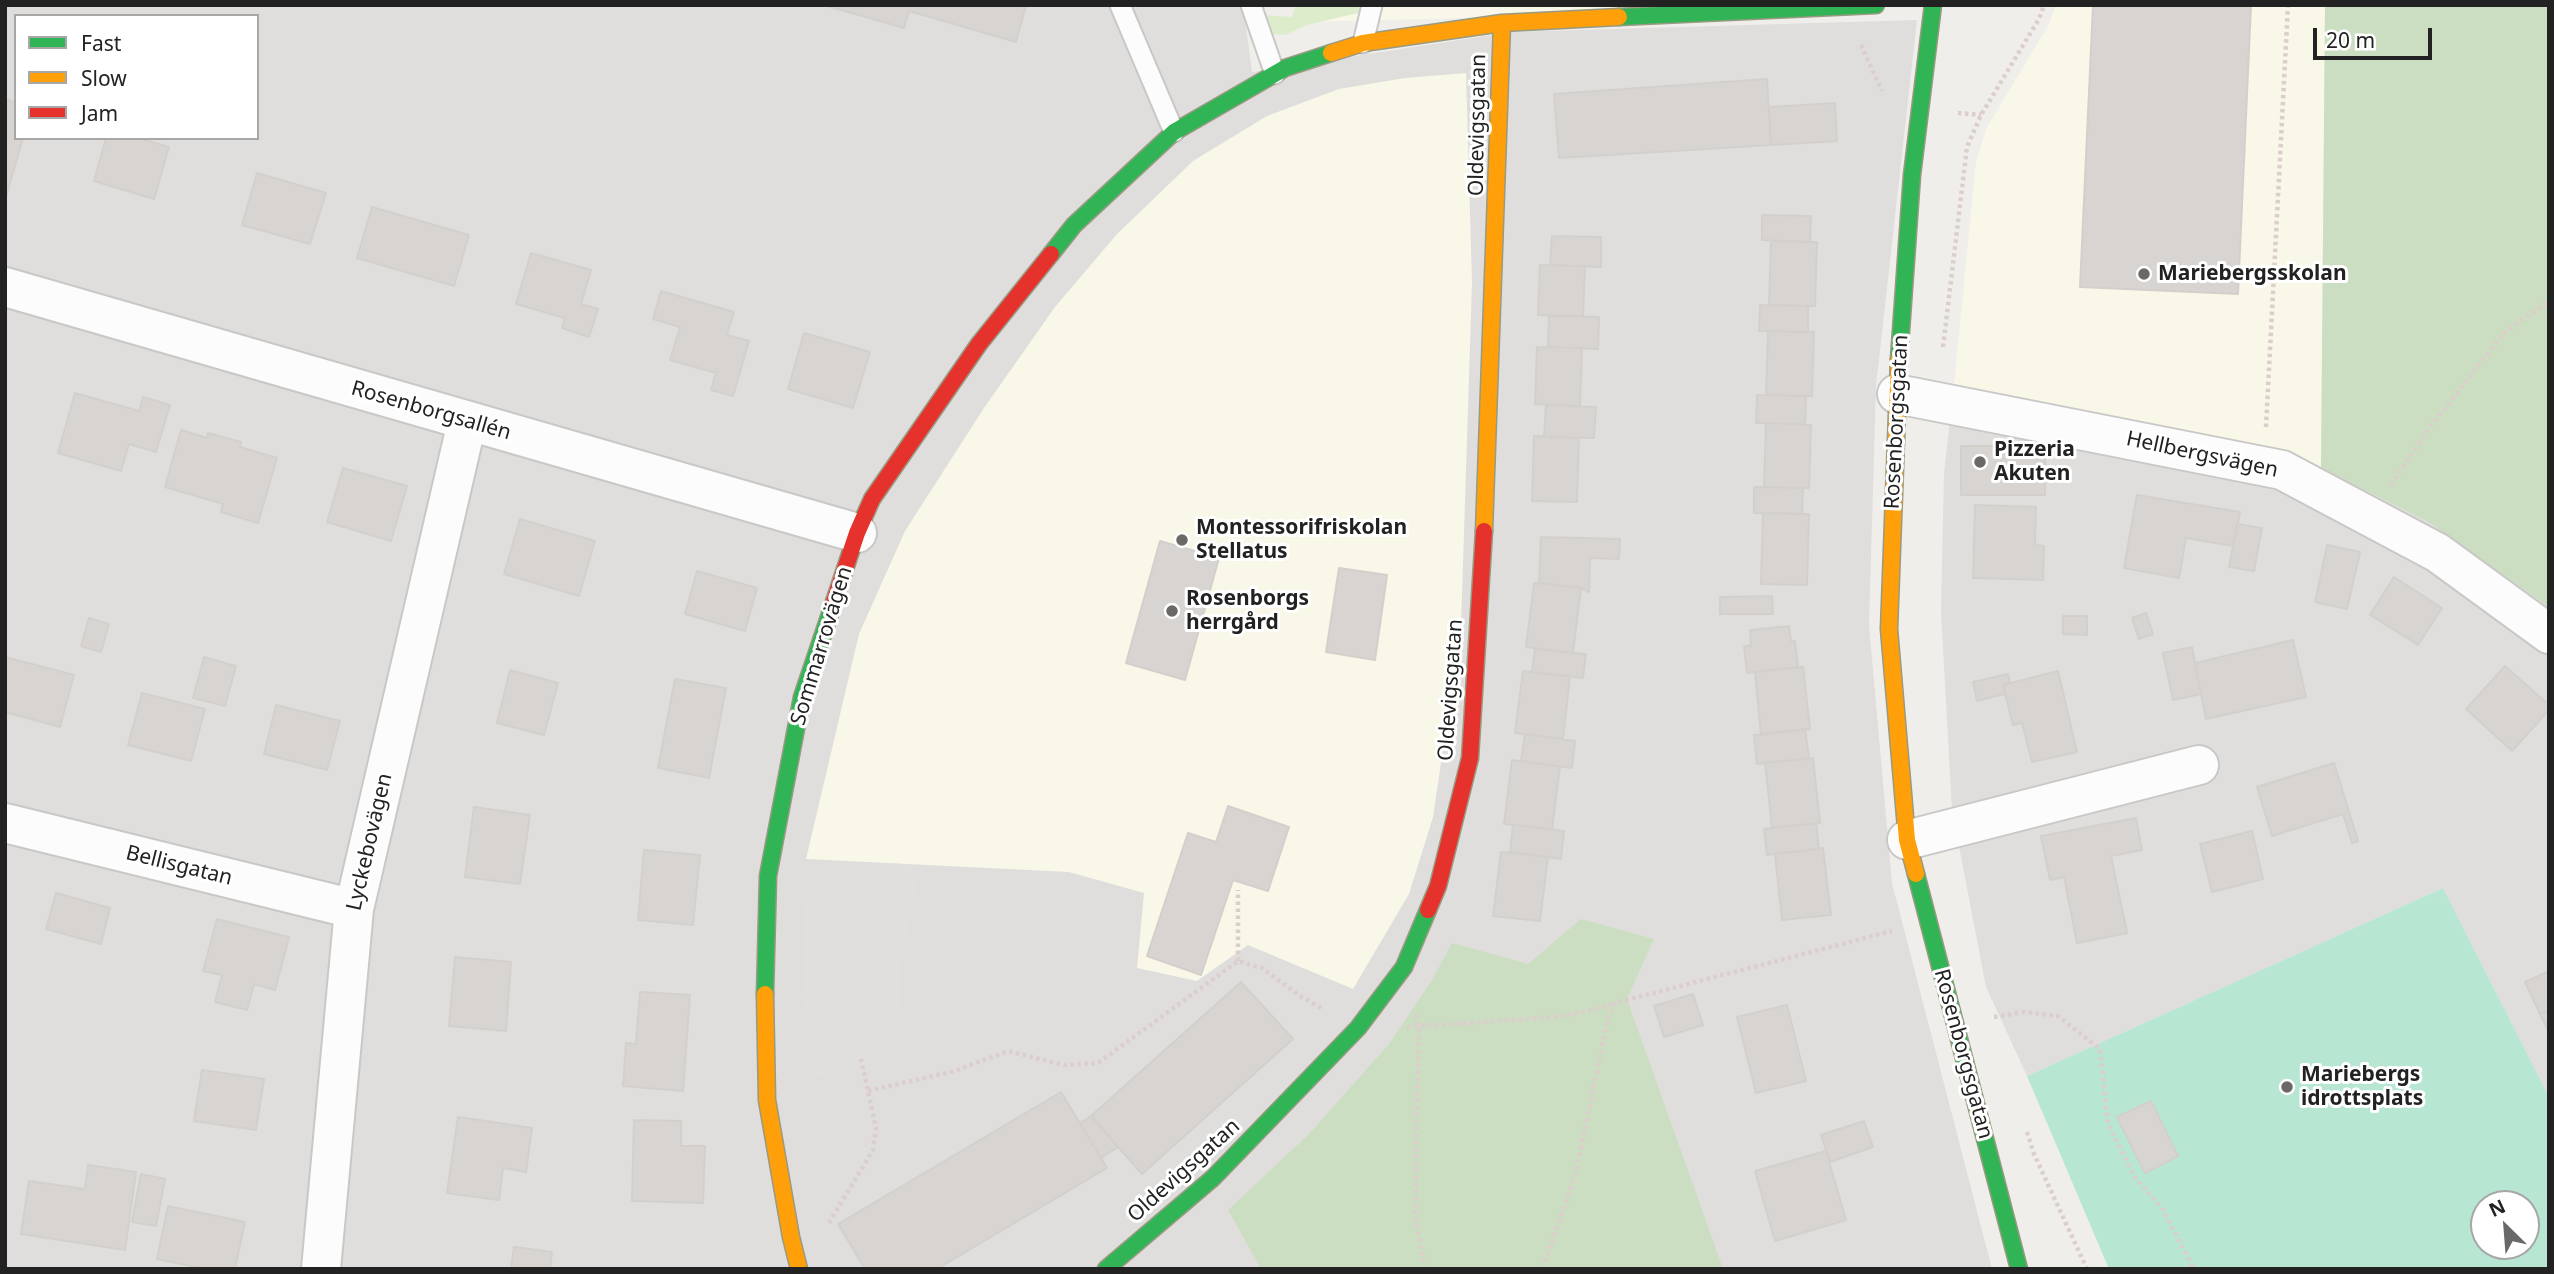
<!DOCTYPE html>
<meta charset="utf-8">
<style>
body{margin:0}
#map{position:relative;width:2554px;height:1274px;overflow:hidden;background:#f0eeeb;font-family:"Noto Sans",sans-serif}
canvas{display:block}
.frame{position:absolute;inset:0;border:7px solid #222;pointer-events:none}
.legend{position:absolute;left:14px;top:14px;width:245px;height:126px;box-sizing:border-box;background:#fff;border:2px solid #a7a7a7;margin:0;padding:9px 12px;list-style:none;font-size:21px;color:#222}
.legend li{display:flex;align-items:center;gap:14px;height:35px}
.legend b{width:35px;border:2px solid #a7a7a7}
.north{position:absolute;left:2470px;top:1190px;width:70px;height:70px;box-sizing:border-box;background:#fff;border:2px solid #a7a7a7;border-radius:50%;rotate:335deg;font-size:19px;font-weight:700;line-height:28px;text-align:center;color:#222}
.north::after{content:'';display:block;margin:auto;width:24px;height:32px;background:#6a6968;clip-path:polygon(50% 0,100% 100%,50% 72%,0 100%)}
.scale{position:absolute;left:2313px;top:28px;width:119px;height:32px;box-sizing:border-box;border:4px solid #222;border-top:0;padding-left:9px;font-size:21px;line-height:24px;white-space:nowrap;color:#222;-webkit-text-stroke:5px #fff;paint-order:stroke}
</style>
<div id="map">
<canvas width="2554" height="1274"></canvas>
<div class="frame"></div>
<ul class="legend">
<li><b style="height:9px;background:#30b455"></b>Fast</li>
<li><b style="height:9px;background:#ff9f0a"></b>Slow</li>
<li><b style="height:9px;background:#e5322d"></b>Jam</li>
</ul>
<div class="north">N</div>
<div class="scale">20 m</div>
</div>
<script>
const c = document.querySelector('canvas').getContext('2d');
c.lineJoin = 'round';
function paint(path, color) { c.fillStyle = color; c.fill(path, 'evenodd'); }
const shape = rows => new Path2D(rows.map(r => 'M' + r).join(''));
function stroke(path, color, width, dash) { c.strokeStyle = color; c.lineWidth = width; c.lineCap = dash ? 'butt' : 'round'; c.setLineDash(dash || []); c.stroke(path); }
function drawText(font, color, halo, rows, align = 'center') {
  c.font = font + ' "Noto Sans",sans-serif'; c.lineWidth = 6; c.setLineDash([]); c.textBaseline = 'middle'; c.strokeStyle = halo; c.fillStyle = color; for (const [text, x, y, turn = 0] of rows) {
    c.save(); c.translate(x, y); c.rotate((+turn || 0) * Math.PI / 180); c.textAlign = isNaN(turn) ? turn : align; if (halo) c.strokeText(text, 0, 0); c.fillText(text, 0, 0); c.restore();
  }
}
paint(shape([
 [5,5,1248,5,1245,19,1252,72,1511,32,1917,20,1876,386,1869,625,1892,883,1992,1269,5,1269],
 [16,16,257,16,257,138,16,138],
 [1954,385,2321,468,2345,463,2549,580,2549,1097,2443,888,2027,1076,1986,987,1952,810,1941,612,1944,473]
]), '#dfdedc');
paint(shape([
 [1301,5,1774,5,1510,17,1297,22],
 [2056,5,2325,5,2321,468,1954,385,1976,162,1987,127,2048,26],
 [1466,73,1472,283,1461,626,1433,817,1409,894,1353,989,1248,945,1197,981,1137,968,1144,893,1069,872,806,859,859,634,905,531,984,408,1055,307,1117,234,1193,161,1267,116,1339,89,1405,78]
]), '#f8f7e8');
paint(shape([
 [1296,5,1363,5,1362,12,1307,25,1285,35,1270,34,1263,15,1292,17]
]), '#ddeccb');
paint(shape([
 [2325,5,2549,5,2549,607,2427,521,2321,468],
 [1581,919,1654,939,1627,999,1723,1269,1261,1269,1228,1210,1309,1134,1389,1044,1432,980,1452,943,1528,964]
]), '#cbdec1');
paint(shape([
 [2443,888,2549,1097,2549,1269,2109,1269,2027,1076],
 [2484,1204,2526,1204,2526,1246,2484,1246]
]), '#b7e6d2');
paint(shape([
 [888,863,921,866,899,970,905,1054,802,1080,803,904,843,905]
]), '#e0dfde');
const building = shape([
 [824,5,1026,5,1016,42,909,11,904,28,824,5],
 [2093,5,2251,5,2238,294,2080,287,2093,5],
 [1767,79,1771,145,1559,158,1554,94,1767,79],
 [5,99,16,103,16,138,23,138,5,200,5,99],
 [1835,103,1837,141,1771,145,1769,107,1835,103],
 [106,138,138,138,169,147,154,199,94,181,106,138],
 [257,173,326,193,310,244,242,225,257,173],
 [372,207,469,235,454,286,357,258,372,207],
 [1762,215,1811,216,1810,242,1762,240,1762,215],
 [1552,236,1601,237,1601,267,1550,265,1552,236],
 [1771,241,1817,242,1815,306,1769,305,1771,241],
 [531,253,591,270,581,304,598,309,589,337,562,328,565,318,516,304,531,253],
 [1540,265,1585,266,1583,316,1538,315,1540,265],
 [661,291,734,312,727,335,749,341,733,396,711,390,716,373,670,360,680,327,653,319,661,291],
 [1760,305,1808,306,1808,332,1759,331,1760,305],
 [1549,316,1599,317,1598,349,1548,347,1549,316],
 [1768,331,1814,332,1812,396,1766,395,1768,331],
 [804,333,870,352,853,408,788,389,804,333],
 [1537,347,1582,348,1580,406,1535,404,1537,347],
 [75,393,139,411,143,397,170,405,156,452,129,444,121,471,58,453,75,393],
 [1757,395,1806,396,1805,424,1756,423,1757,395],
 [1546,405,1596,407,1594,438,1544,437,1546,405],
 [1766,423,1811,425,1809,488,1764,487,1766,423],
 [181,430,207,438,208,433,241,442,240,447,277,458,258,523,221,512,223,504,165,487,181,430],
 [1534,436,1579,438,1577,502,1532,501,1534,436],
 [1961,446,2045,446,2045,495,1961,495,1961,446],
 [343,468,407,486,391,541,327,522,343,468],
 [1754,487,1803,488,1802,514,1754,513,1754,487],
 [2137,495,2240,512,2233,546,2186,538,2179,578,2124,568,2137,495],
 [1975,505,2036,507,2035,545,2044,546,2043,580,1973,578,1975,505],
 [1763,513,1809,514,1807,585,1761,584,1763,513],
 [520,519,595,541,579,596,504,574,520,519],
 [2237,524,2262,528,2254,571,2229,567,2237,524],
 [1541,537,1620,539,1619,559,1590,558,1589,592,1581,588,1539,583,1541,537],
 [1160,541,1219,558,1185,680,1126,663,1160,541],
 [2327,545,2360,552,2347,609,2315,602,2327,545],
 [1339,568,1387,575,1375,660,1326,652,1339,568],
 [697,571,757,588,745,631,685,614,697,571],
 [2394,577,2442,608,2418,645,2370,615,2394,577],
 [1534,583,1581,588,1573,653,1526,647,1534,583],
 [1772,596,1773,614,1720,614,1720,597,1772,596],
 [2146,613,2153,634,2139,639,2132,618,2146,613],
 [2063,616,2087,616,2087,635,2063,634,2063,616],
 [89,618,109,624,101,652,81,646,89,618],
 [1789,626,1791,641,1795,641,1798,667,1747,673,1744,647,1751,645,1750,630,1789,626],
 [2293,640,2306,697,2206,719,2195,663,2293,640],
 [2192,647,2201,694,2173,700,2163,653,2192,647],
 [1535,649,1586,654,1583,678,1532,672,1535,649],
 [5,657,74,675,60,727,5,712,5,657],
 [204,657,236,666,225,706,193,698,204,657],
 [2505,666,2549,705,2549,710,2512,751,2466,709,2505,666],
 [1803,667,1810,729,1761,735,1755,672,1803,667],
 [510,670,558,683,544,735,497,723,510,670],
 [1523,671,1570,676,1563,739,1515,733,1523,671],
 [2058,671,2077,752,2032,762,2022,723,2013,725,2003,685,2058,671],
 [2008,674,2010,683,2003,685,2005,694,1977,701,1973,682,2008,674],
 [675,679,726,688,709,778,658,768,675,679],
 [142,693,205,709,191,761,128,745,142,693],
 [276,705,340,721,327,770,264,754,276,705],
 [1805,729,1809,758,1757,764,1754,735,1805,729],
 [1525,734,1575,741,1572,768,1521,761,1525,734],
 [1813,758,1820,823,1772,828,1765,763,1813,758],
 [1512,760,1560,766,1552,829,1504,824,1512,760],
 [2334,763,2358,841,2352,843,2343,814,2272,836,2257,787,2334,763],
 [1228,806,1289,827,1268,891,1233,880,1201,975,1147,956,1188,833,1216,842,1228,806],
 [474,807,530,815,520,884,465,877,474,807],
 [2136,818,2142,850,2111,856,2127,933,2077,943,2064,877,2050,880,2041,836,2136,818],
 [1816,823,1819,849,1767,855,1764,829,1816,823],
 [1513,825,1564,831,1561,859,1510,852,1513,825],
 [2252,831,2263,879,2212,892,2200,844,2252,831],
 [1823,848,1831,915,1782,920,1775,854,1823,848],
 [644,850,700,855,693,925,638,920,644,850],
 [1501,852,1548,857,1540,921,1493,916,1501,852],
 [56,893,110,908,101,944,46,929,56,893],
 [217,919,289,937,275,990,254,984,247,1010,215,1002,222,975,203,971,217,919],
 [455,957,511,962,506,1031,449,1026,455,957],
 [2549,971,2549,1010,2540,1014,2525,982,2549,971],
 [1241,982,1293,1039,1142,1174,1091,1116,1241,982],
 [640,992,690,995,683,1091,623,1086,626,1043,636,1044,640,992],
 [1693,994,1703,1025,1664,1037,1654,1006,1693,994],
 [1787,1005,1806,1081,1756,1093,1737,1017,1787,1005],
 [2549,1010,2549,1032,2540,1014,2549,1010],
 [202,1070,264,1079,256,1130,194,1121,202,1070],
 [1061,1092,1107,1168,937,1269,865,1269,838,1224,1061,1092],
 [2151,1101,2178,1156,2145,1173,2117,1117,2151,1101],
 [1091,1116,1118,1147,1101,1158,1080,1123,1091,1116],
 [458,1117,532,1128,526,1172,503,1168,499,1200,447,1193,458,1117],
 [634,1120,681,1121,681,1146,705,1146,703,1203,632,1201,634,1120],
 [1864,1121,1873,1147,1830,1162,1821,1135,1864,1121],
 [1826,1151,1846,1220,1775,1241,1755,1171,1826,1151],
 [88,1165,136,1172,125,1250,21,1234,29,1181,85,1189,88,1165],
 [141,1174,165,1179,156,1226,132,1222,141,1174],
 [168,1206,245,1222,235,1269,206,1269,157,1259,168,1206],
 [514,1247,552,1252,550,1269,511,1269,514,1247]
]);
paint(building, '#d7d4d2');
stroke(building, '#d3d0cc', 2);
const lane = shape([
 [1120,5,1174,132],
 [1251,5,1275,74],
 [1363,43,1372,5]
]);
const street = shape([
 [5,287,857,533],
 [1897,394,2282,470,2438,553,2549,634],
 [5,823,354,909],
 [1907,840,2199,765],
 [321,1269,354,909,467,422]
]);
const fast = shape([
 [1619,17,1876,5],
 [1051,254,1074,225,1174,132,1285,68,1331,53],
 [1899,359,1912,175,1933,5],
 [1916,874,2019,1269],
 [765,994,768,876,802,697,834,602],
 [1106,1269,1213,1178,1358,1028,1404,967,1428,910]
]);
const slow = shape([
 [1331,53,1363,43,1502,23,1619,17],
 [1899,359,1889,629,1907,840,1916,874],
 [1484,531,1502,23],
 [765,994,767,1100,791,1237,799,1269]
]);
const jam = shape([
 [834,602,857,533,872,499,979,344,1051,254],
 [1428,910,1438,886,1470,758,1484,531]
]);
stroke(lane, '#c9c8c7', 23);
stroke(street, '#c9c8c7', 42);
stroke(fast, '#999a82', 19);
stroke(slow, '#999a82', 19);
stroke(jam, '#999a82', 19);
stroke(shape([
 [1861,45,1882,91],
 [1958,113,1981,115],
 [1943,347,1967,147,1981,115,2039,19,2044,5],
 [2266,427,2288,5],
 [2391,485,2430,427,2505,332,2549,301],
 [1238,961,1238,890],
 [1416,1015,1419,1027,1415,1215,1425,1269],
 [1994,1017,2024,1012,2058,1016,2100,1049,2108,1124,2136,1179,2162,1208,2194,1269],
 [1407,1027,1556,1017,1584,1012,1615,1003],
 [868,1091,955,1071,1008,1051,1064,1065,1098,1063,1238,961,1262,968,1300,996,1323,1009],
 [2027,1132,2034,1154,2087,1269],
 [829,1223,873,1150,876,1128,861,1059],
 [1543,1269,1576,1172,1608,1017,1615,1003,1892,931]
]), '#dccecd', 4.5, [3.5, 3.5]);
stroke(lane, '#fdfcfc', 19);
stroke(street, '#fdfcfc', 38);
stroke(fast, '#30b455', 16);
stroke(slow, '#ff9f0a', 16);
stroke(jam, '#e5322d', 16);
for (const [x, y, r, color] of [
 [2144,274,7,"#6a6968"],
 [1980,462,7,"#6a6968"],
 [1182,540,7,"#6a6968"],
 [1172,611,7,"#6a6968"],
 [2287,1087,7,"#6a6968"]
]) { const dot = new Path2D(); dot.arc(x, y, r, 0, 2 * Math.PI); c.fillStyle = color; c.fill(dot); stroke(dot, '#fff', 2.5); }
drawText('21px', '#222', '#fff', [
 ["Oldevigsgatan",1478,125,-89],
 ["Rosenborgsallén",431,411,16],
 ["Rosenborgsgatan",1897,422,-87],
 ["Hellbergsvägen",2202,455,12],
 ["Sommarrovägen",822,646,-73],
 ["Oldevigsgatan",1451,690,-86],
 ["Lyckebovägen",370,842,-77],
 ["Bellisgatan",179,866,14],
 ["Rosenborgsgatan",1963,1054,75],
 ["Oldevigsgatan",1184,1171,-42]
]);
drawText('bold 21px', '#222', '#fff', [
 ["Mariebergsskolan",2158,274],
 ["Pizzeria",1994,450],
 ["Akuten",1994,474],
 ["Montessorifriskolan",1196,528],
 ["Stellatus",1196,552],
 ["Rosenborgs",1186,599],
 ["herrgård",1186,623],
 ["Mariebergs",2301,1075],
 ["idrottsplats",2301,1099]
], 'left');
</script>
